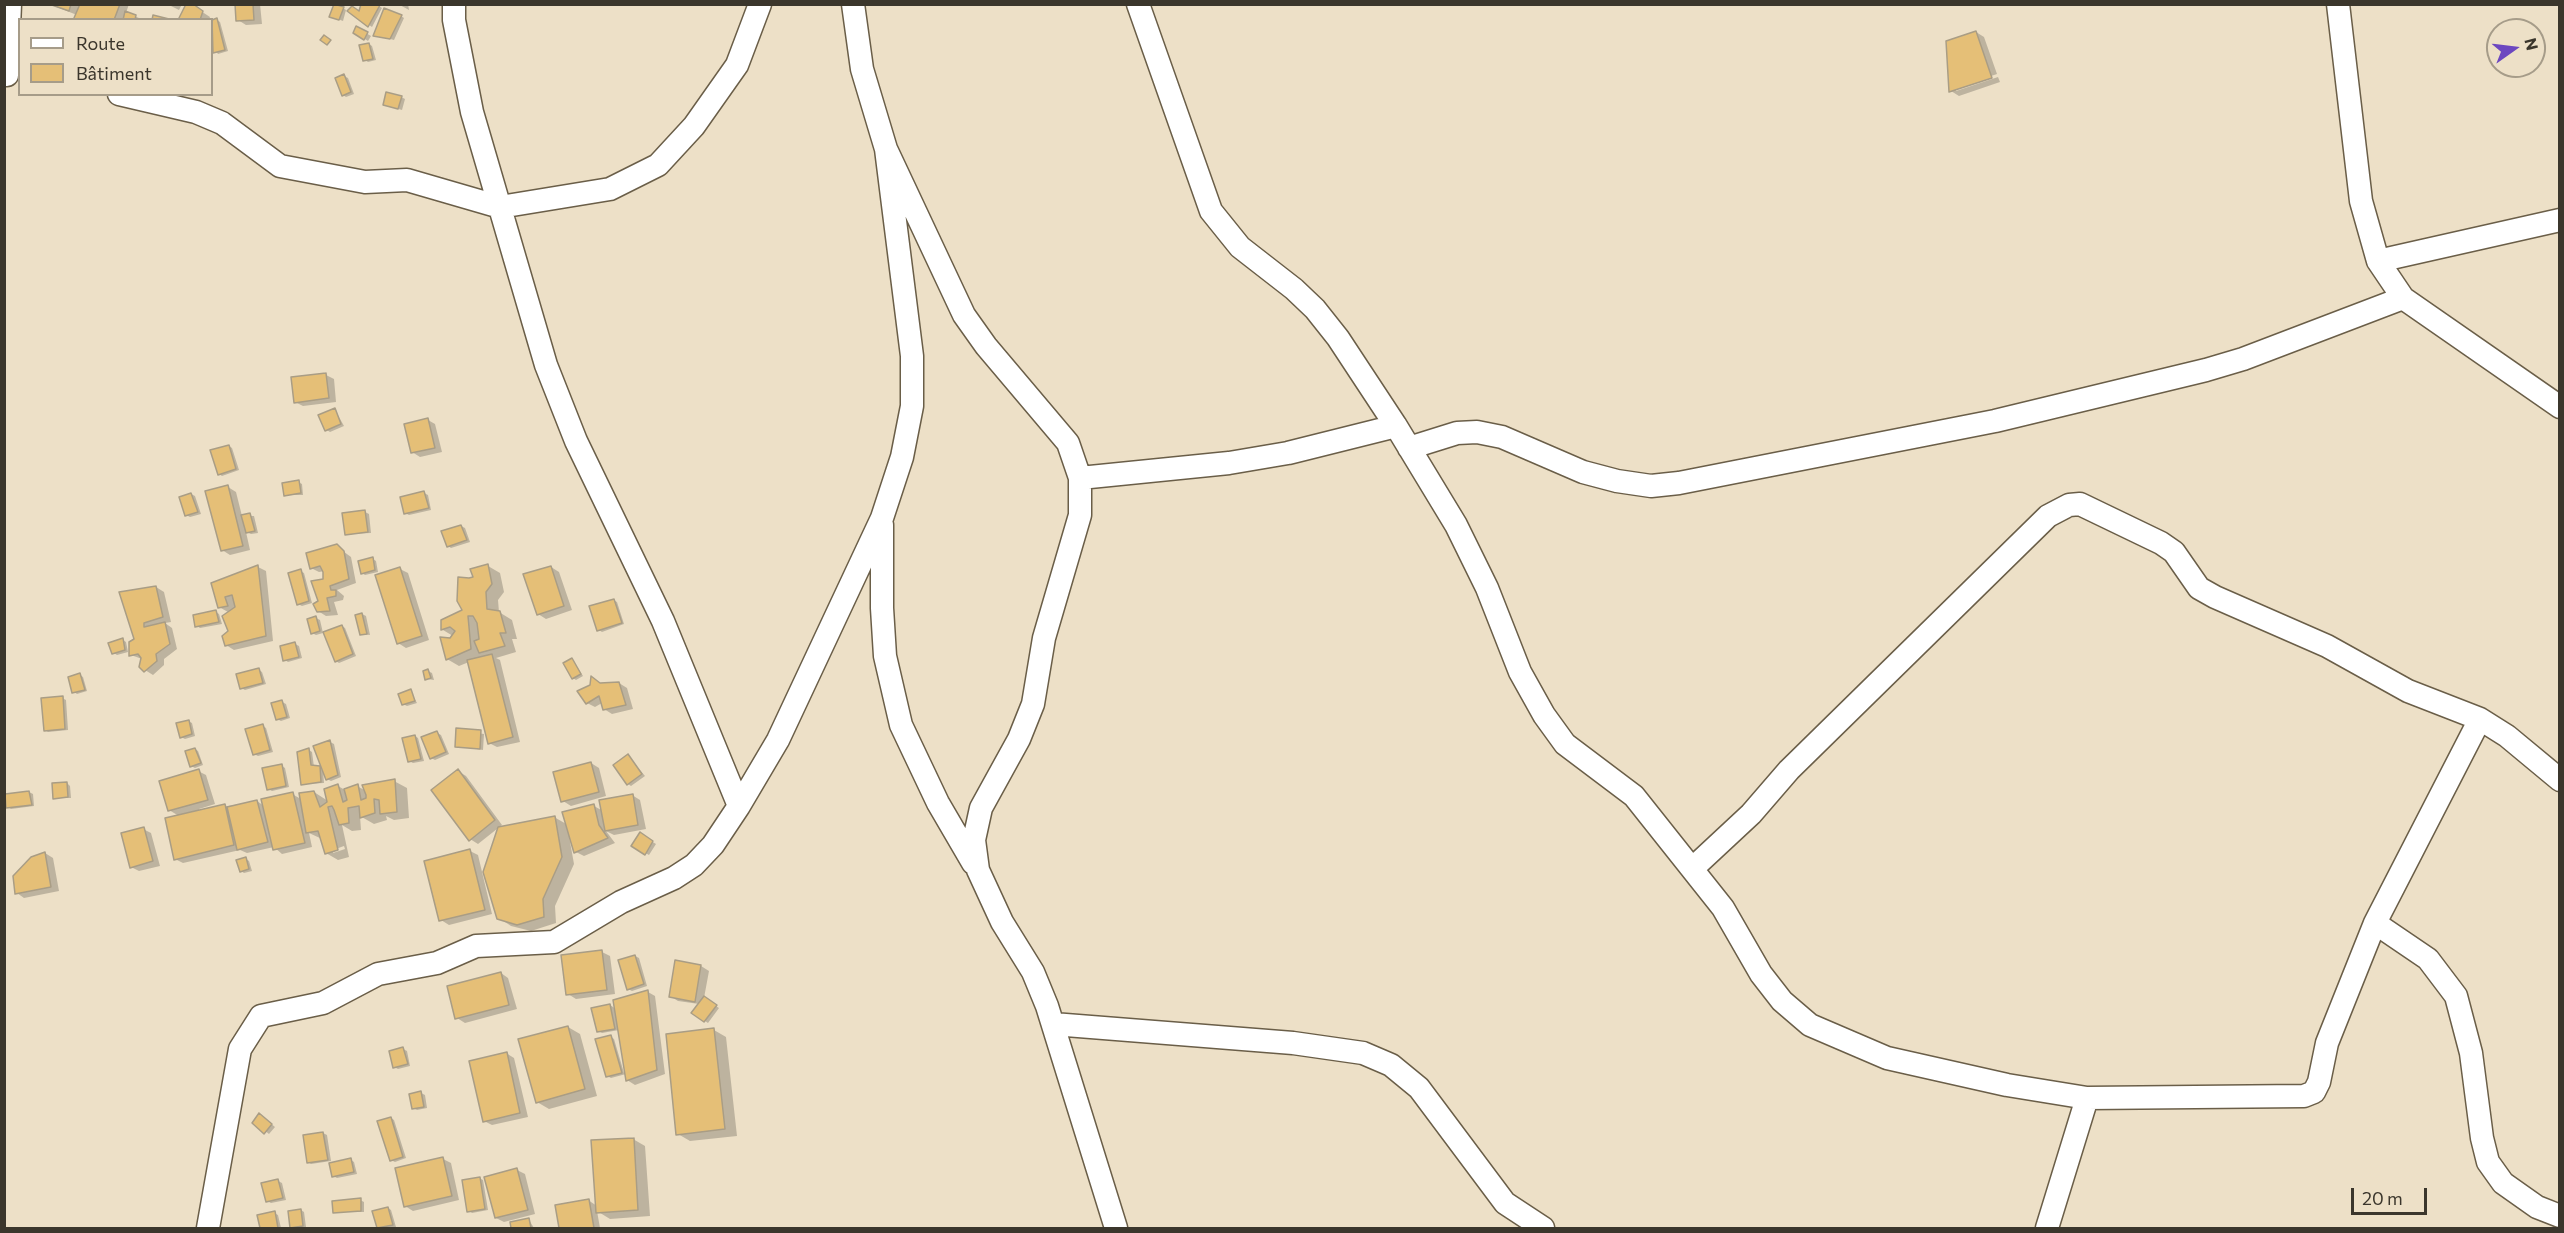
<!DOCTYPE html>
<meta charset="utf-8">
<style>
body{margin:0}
#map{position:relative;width:2564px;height:1233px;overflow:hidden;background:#ede0c7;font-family:Commissioner,sans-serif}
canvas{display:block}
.frame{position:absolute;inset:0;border:6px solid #3b362c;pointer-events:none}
.legend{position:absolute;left:18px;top:18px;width:195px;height:78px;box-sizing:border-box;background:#ede0c7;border:2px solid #a69c89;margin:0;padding:8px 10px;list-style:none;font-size:18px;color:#3b362c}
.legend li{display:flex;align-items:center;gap:12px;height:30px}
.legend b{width:30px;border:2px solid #a69c89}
.north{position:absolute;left:2486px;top:18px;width:60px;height:60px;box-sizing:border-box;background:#ede0c7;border:2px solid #a69c89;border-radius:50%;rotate:76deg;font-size:16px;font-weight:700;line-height:24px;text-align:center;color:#3b362c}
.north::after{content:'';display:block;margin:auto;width:21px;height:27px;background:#6c47c0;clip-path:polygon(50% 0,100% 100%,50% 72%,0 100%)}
.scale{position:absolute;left:2351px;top:1188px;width:76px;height:27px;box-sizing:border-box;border:3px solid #3b362c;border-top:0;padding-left:8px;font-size:18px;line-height:21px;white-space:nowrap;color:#3b362c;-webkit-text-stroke:4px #ede0c7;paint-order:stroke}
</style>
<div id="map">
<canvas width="2564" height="1233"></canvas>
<div class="frame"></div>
<ul class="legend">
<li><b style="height:8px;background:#fff"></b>Route</li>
<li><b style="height:16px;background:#e5bf77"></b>Bâtiment</li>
</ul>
<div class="north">N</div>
<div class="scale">20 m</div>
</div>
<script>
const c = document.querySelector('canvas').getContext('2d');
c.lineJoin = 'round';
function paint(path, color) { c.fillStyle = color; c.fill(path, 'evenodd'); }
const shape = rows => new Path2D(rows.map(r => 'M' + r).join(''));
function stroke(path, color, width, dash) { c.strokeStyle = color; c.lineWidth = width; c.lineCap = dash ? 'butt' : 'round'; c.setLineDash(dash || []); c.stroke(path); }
paint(shape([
 [49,4,129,4,126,13,139,18,79,20,77,15],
 [167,4,182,4,179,10],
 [190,4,210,17,209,20,179,20],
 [237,4,260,4,262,24,246,25,238,20],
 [363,4,376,4,382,8,372,27,349,11,360,12],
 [398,4,408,4,409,10],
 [343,8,346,10,343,21,335,18],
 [401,16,404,18,394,40,375,35],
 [217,20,220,22,228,51,218,54,212,46,212,22],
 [357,28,371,36,368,41,355,33],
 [1976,32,1984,37,1997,74,1956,88,1956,91,1998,77,2000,82,1959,96,1951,91],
 [369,44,372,46,376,60,368,62,365,60],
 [344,76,348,78,354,94,346,97,343,95],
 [401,97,405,99,402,110,385,105],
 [326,375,334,379,336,402,303,406,295,402],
 [335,410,344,426,330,432,327,430],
 [428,420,435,424,442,452,420,457,412,452],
 [229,446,232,448,239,470,222,476,219,474],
 [298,482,302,484,303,495,285,495],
 [228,487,236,492,242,516,254,516,258,533,251,534,246,532,250,550,230,555,222,550],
 [424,493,428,495,431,510,409,515,405,513],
 [191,494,195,496,201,514,190,517,186,515],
 [365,512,369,514,371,533,346,534],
 [461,526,465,528,470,542,451,548,448,546],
 [336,546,351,557,356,583,337,590,344,596,343,600,334,602,338,615,326,616,318,611,325,571,319,572,311,568],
 [373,559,376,561,378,572,365,575,362,573],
 [488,566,500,573,504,592,498,600,499,612,512,620,517,639,512,639,516,652,496,658,500,660,520,742,497,747,489,743,469,662,459,666,447,659,453,636,443,630,443,621,464,610,469,580],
 [258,567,266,571,273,641,234,650,226,645,230,632,224,616,228,612,219,607,213,584],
 [551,567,559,572,572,610,546,619,538,614],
 [400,569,408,573,429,640,406,648,398,643],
 [300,571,304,573,312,603,302,606,298,604],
 [156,587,164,592,171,622,165,623,172,628,177,649,164,659,164,665,153,675,145,670,142,659,131,655],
 [613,600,617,602,624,624,602,632,599,630],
 [216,612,219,614,222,624,200,628,197,626],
 [362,614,366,616,370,635,361,634],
 [316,618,320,620,323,633,316,635,312,633],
 [342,626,345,628,356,656,339,663,336,661],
 [123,640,126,642,128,652,117,655,114,653],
 [295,644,299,646,302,658,288,662,285,660],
 [572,659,583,676,576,680,573,678],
 [259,670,262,672,266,684,245,690,241,688],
 [428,671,432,673,434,680,427,679],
 [80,675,83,677,87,691,77,694,74,692],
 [619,683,627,688,633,709,612,714,604,709,602,703,595,707,587,703,602,685],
 [410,691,417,703,407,706,403,704],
 [62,698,66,700,68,730,48,732,45,730],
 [282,702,286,704,290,718,281,721,277,719],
 [188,721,192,723,195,736,185,739,181,737],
 [263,726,266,728,273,752,258,756,254,754],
 [458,730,484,734,483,750,456,746],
 [437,733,441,735,449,754,435,760,431,758],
 [415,736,418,738,424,761,413,763,409,761],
 [330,742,334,744,341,777,331,781,327,779],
 [195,749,198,751,203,765,195,768,191,766],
 [309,750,312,752,314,767,323,770,324,783,302,784],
 [628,756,645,776,631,786,628,784],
 [591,763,599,768,606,796,571,806,563,801],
 [282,766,285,768,289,787,272,791,268,789],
 [198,771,206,775,215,804,199,809,199,811,257,801,264,806,292,794,301,799,314,792,328,801,338,786,345,790,357,786,366,791,394,781,407,788,409,818,394,820,386,816,387,820,374,824,360,816,361,830,352,831,342,825,349,857,338,860,326,853,322,839,309,833,312,847,282,854,274,847,247,853,240,850,183,863,175,859,179,816,169,810],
 [344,846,345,849,333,853,333,850],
 [458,771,466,776,502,825,478,844,470,839],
 [67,783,70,786,71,798,54,798],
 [29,792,33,794,34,806,11,809,8,807],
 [632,795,640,800,646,829,614,835,606,831,615,843,584,856,576,852,571,836,569,836,574,864,555,906,556,923,531,931,511,926,499,918,554,817,568,825,594,806,603,811],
 [143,829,151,833,160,866,139,871,131,867],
 [640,834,656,844,649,855,633,846],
 [470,851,478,855,492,914,449,925,441,920],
 [45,853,53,858,59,891,24,898,17,893],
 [246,859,249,861,252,871,244,873,241,871],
 [602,952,610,956,615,994,576,999,568,994],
 [635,956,639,958,647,986,632,991,628,989],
 [701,966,709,971,704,998,719,1008,708,1023,693,1013,699,1004,678,1001,670,996],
 [501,973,508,978,517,1009,465,1023,457,1018],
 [648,992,655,996,665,1074,635,1085,627,1080,626,1074,611,1078,607,1076,611,1037,614,1039,624,1073,626,1072,619,1030,602,1033,598,1031,610,1005,616,1009],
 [568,1027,580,1034,597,1096,549,1109,537,1102],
 [714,1030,726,1037,737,1136,690,1141,678,1134],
 [403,1049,407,1051,410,1066,398,1069,394,1067],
 [506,1053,514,1058,528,1117,492,1125,484,1121],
 [421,1093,425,1095,427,1108,417,1110,413,1108],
 [263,1117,275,1127,269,1134,254,1122],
 [391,1118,394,1120,406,1158,395,1162,391,1160],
 [323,1133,327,1135,331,1161,311,1164,308,1162],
 [633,1139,645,1146,650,1216,610,1219,597,1211,600,1228,561,1228,557,1206,588,1200,597,1206],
 [443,1159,451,1163,459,1200,413,1211,405,1206],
 [351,1160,354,1162,357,1174,337,1178,333,1176],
 [517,1170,525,1174,535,1214,504,1222,496,1218],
 [479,1178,483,1180,488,1210,472,1213,469,1211],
 [278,1181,282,1183,286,1200,271,1203,267,1201],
 [360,1200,364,1202,364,1212,334,1212],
 [388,1208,391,1210,396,1227,378,1228,374,1212],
 [301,1210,304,1212,306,1227,294,1228,292,1227],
 [274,1213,278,1215,281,1228,261,1228,258,1216],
 [529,1220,534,1228,513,1228,512,1223]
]), '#0003');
const building = shape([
 [49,4,71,4,69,11,49,4],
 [80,4,120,4,114,20,77,20,74,18,80,4],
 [186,4,193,4,203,11,200,20,178,20,186,4],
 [235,4,253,4,254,20,236,21,235,4],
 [334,4,344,7,339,20,329,17,334,4],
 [361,4,380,5,368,27,347,11,352,6,359,11,361,4],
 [384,8,402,15,390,39,373,36,384,8],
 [125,11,136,15,135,20,123,20,125,11],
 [153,15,169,19,169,20,152,20,153,15],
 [217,18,225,50,213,53,212,20,217,18],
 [356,26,368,32,364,40,353,33,356,26],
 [1976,31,1992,78,1949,92,1946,41,1976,31],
 [324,35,331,40,327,45,320,40,324,35],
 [369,43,373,59,363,61,359,45,369,43],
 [344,74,351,92,342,96,335,78,344,74],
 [386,92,402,96,398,109,383,105,386,92],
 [326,373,329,398,294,403,291,377,326,373],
 [335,408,341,424,325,431,318,415,335,408],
 [428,418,435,448,411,453,404,424,428,418],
 [229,445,236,469,218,475,210,450,229,445],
 [299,480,301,493,284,496,282,483,299,480],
 [228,485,243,546,221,551,205,491,228,485],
 [424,491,429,508,404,514,400,497,424,491],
 [191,493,198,512,185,516,179,497,191,493],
 [365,510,368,532,345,535,342,513,365,510],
 [250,513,255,531,246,533,241,515,250,513],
 [461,525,467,540,447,547,441,531,461,525],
 [337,544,344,551,349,579,330,586,331,590,336,590,336,596,327,598,330,611,317,612,313,604,318,601,311,581,323,579,323,572,320,566,310,569,306,553,337,544],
 [373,557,375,570,361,574,358,561,373,557],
 [488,564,492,584,486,592,487,609,500,611,506,633,500,633,505,646,479,653,474,641,479,639,477,623,473,616,468,616,471,649,446,660,440,637,450,638,455,631,450,627,441,630,441,620,462,610,457,601,458,577,469,578,473,577,470,569,488,564],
 [258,565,266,636,225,646,222,636,228,631,222,616,235,607,232,595,225,597,228,606,218,608,211,583,258,565],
 [551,566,564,606,537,615,523,574,551,566],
 [400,567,422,636,397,644,375,575,400,567],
 [301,569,309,601,297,605,288,573,301,569],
 [156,586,163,617,144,623,144,627,165,622,170,644,156,654,157,661,144,672,139,667,141,658,138,654,129,656,129,642,134,639,119,592,156,586],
 [614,599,622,623,597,631,589,606,614,599],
 [216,610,219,622,195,627,193,615,216,610],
 [362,613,367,634,360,635,355,615,362,613],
 [316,616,320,631,311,634,307,619,316,616],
 [342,625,353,654,335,662,323,632,342,625],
 [123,638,125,650,112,654,108,643,123,638],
 [295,642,299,657,283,661,280,646,295,642],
 [492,654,513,737,488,744,467,660,492,654],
 [572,658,581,674,572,679,563,663,572,658],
 [259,668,263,683,240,689,236,674,259,668],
 [428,669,431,678,425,680,423,671,428,669],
 [80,673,85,690,72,693,68,677,80,673],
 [591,676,600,683,619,682,626,705,603,710,599,696,586,704,577,691,590,685,591,676],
 [411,689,415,701,402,705,398,694,411,689],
 [63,696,65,729,44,731,41,698,63,696],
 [282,700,287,717,276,720,271,703,282,700],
 [189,720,192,734,180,738,176,723,189,720],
 [263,724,270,750,253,755,245,729,263,724],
 [456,728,481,730,480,749,455,747,456,728],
 [437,731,446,752,430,759,421,737,437,731],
 [415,735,421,759,408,762,402,738,415,735],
 [330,740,338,775,326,780,313,746,330,740],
 [195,748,201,763,190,767,185,751,195,748],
 [309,748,311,765,320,766,321,782,301,785,297,752,309,748],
 [628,754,642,774,627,785,613,765,628,754],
 [591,762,599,792,561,802,553,772,591,762],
 [282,764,286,786,267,790,262,768,282,764],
 [199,769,208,800,168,811,159,781,199,769],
 [458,769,495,820,469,841,431,790,458,769],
 [395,779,397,812,380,814,379,800,374,799,375,813,360,818,359,806,348,808,349,823,339,825,334,810,332,806,328,807,338,850,325,854,318,831,306,833,299,793,314,791,320,807,327,802,324,789,338,784,343,802,347,800,344,789,358,784,361,800,366,798,366,795,362,785,395,779],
 [67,782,68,797,53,799,52,783,67,782],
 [29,791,32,805,6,808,5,794,29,791],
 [293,792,305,843,273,850,261,799,293,792],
 [633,794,638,825,605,831,599,800,633,794],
 [257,800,268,842,237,850,227,807,257,800],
 [225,804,234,845,174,860,165,818,225,804],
 [594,804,599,825,608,838,574,853,562,812,594,804],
 [555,816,562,857,543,899,544,917,517,925,497,919,483,872,498,827,555,816],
 [144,827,153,861,130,868,121,833,144,827],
 [640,832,653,841,645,855,631,846,640,832],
 [470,849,485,910,439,921,424,861,470,849],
 [45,852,51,887,15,894,13,876,31,857,45,852],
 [246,857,249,869,240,872,236,860,246,857],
 [602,950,607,990,566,995,561,955,602,950],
 [635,955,644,984,627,990,618,960,635,955],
 [675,960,701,965,695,1002,669,997,675,960],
 [501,972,509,1005,455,1019,447,986,501,972],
 [648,990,657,1070,626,1081,613,1000,648,990],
 [704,996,717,1005,704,1022,691,1013,704,996],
 [610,1004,615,1029,597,1032,591,1008,610,1004],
 [568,1026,585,1089,536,1103,518,1039,568,1026],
 [714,1028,725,1129,676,1135,666,1034,714,1028],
 [611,1035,622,1073,606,1077,595,1039,611,1035],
 [403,1047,408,1064,393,1068,389,1051,403,1047],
 [507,1052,520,1113,483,1122,469,1061,507,1052],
 [421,1091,424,1107,412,1109,409,1094,421,1091],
 [259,1113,272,1124,264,1134,252,1123,259,1113],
 [391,1117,403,1157,390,1161,377,1121,391,1117],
 [323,1132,328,1160,307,1163,303,1135,323,1132],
 [634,1138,638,1210,596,1213,591,1140,634,1138],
 [443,1157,452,1196,404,1207,395,1168,443,1157],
 [351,1158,354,1172,332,1177,329,1163,351,1158],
 [517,1168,528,1210,495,1218,484,1177,517,1168],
 [480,1177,485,1209,467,1212,462,1180,480,1177],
 [278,1179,283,1198,266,1202,261,1183,278,1179],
 [361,1198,361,1211,333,1213,332,1201,361,1198],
 [589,1199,594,1228,559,1228,555,1205,589,1199],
 [388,1207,393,1225,377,1228,372,1211,388,1207],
 [301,1209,303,1226,290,1228,288,1211,301,1209],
 [275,1211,278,1228,260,1228,257,1215,275,1211],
 [529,1218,531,1228,511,1228,510,1222,529,1218]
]);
paint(building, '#e5bf77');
stroke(building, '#a99d85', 1.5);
const street = shape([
 [454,4,454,20,472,112,546,365,576,441,663,621,739,806],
 [853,4,862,69,886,149,964,315,986,346,1068,443,1080,478,1080,515,1044,638,1033,704,1019,739,981,808,974,840,978,870,1002,922,1033,972,1047,1006,1116,1228],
 [1138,4,1211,211,1240,247,1294,289,1315,309,1338,338,1396,426,1456,525,1487,588,1520,672,1544,715,1565,744,1634,796,1723,908,1761,974,1782,1001,1810,1025,1887,1058,2007,1085,2087,1098,2304,1096,2314,1092,2319,1082,2327,1043,2375,923,2480,719],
 [2338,4,2361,201,2378,261,2403,298,2560,407],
 [7,75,10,4],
 [119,94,196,112,222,123,280,166,365,182,407,180,500,207,610,189,658,165,694,126,737,65,760,4],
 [2378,261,2560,220],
 [1409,448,1457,433,1477,432,1502,437,1583,472,1617,481,1651,486,1679,483,1995,421,2206,370,2243,359,2403,298],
 [1080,478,1229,463,1288,453,1396,426],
 [882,525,882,608,885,656,901,725,938,803,973,863],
 [1693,868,1751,814,1789,770,2048,516,2069,505,2080,504,2161,543,2174,552,2199,588,2215,597,2327,646,2408,691,2480,719,2507,736,2560,780],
 [2375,923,2428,959,2456,996,2471,1053,2482,1138,2488,1162,2503,1183,2537,1207,2560,1216],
 [1053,1024,1293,1043,1363,1053,1391,1065,1419,1088,1505,1203,1543,1228],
 [208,1228,240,1049,261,1016,323,1003,378,974,437,963,476,946,554,942,621,902,674,878,694,865,713,845,739,806,778,740,882,518,902,457,912,406,912,356,886,149],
 [2047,1228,2087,1098]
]);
stroke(street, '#6a5e48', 25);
stroke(street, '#fff', 22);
</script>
